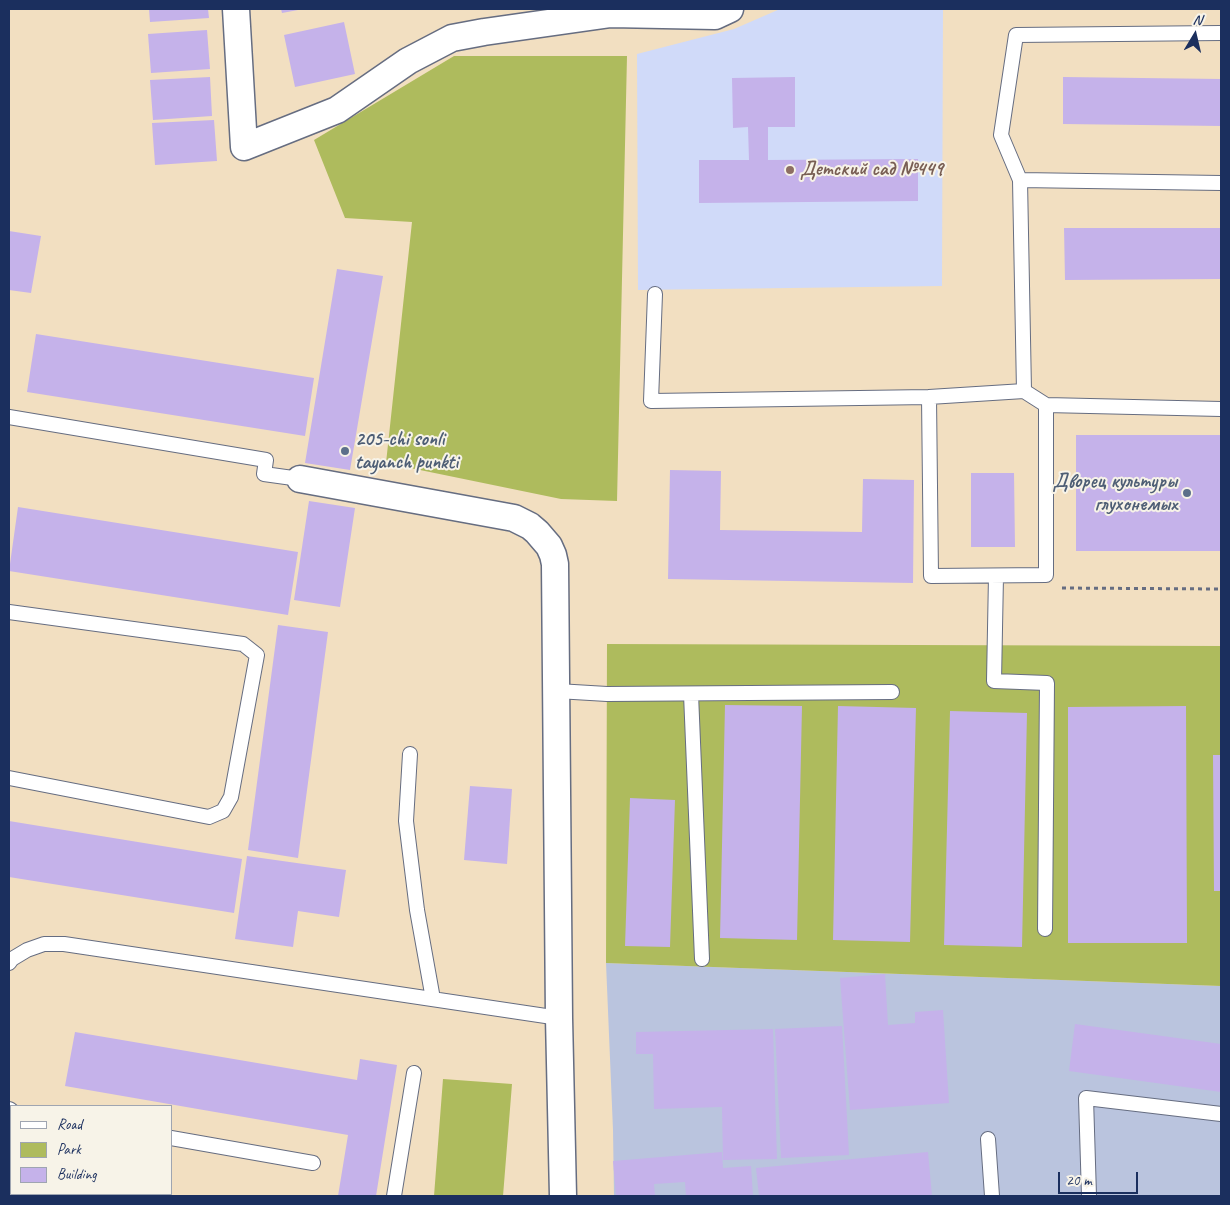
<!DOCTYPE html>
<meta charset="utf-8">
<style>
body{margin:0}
#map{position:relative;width:1230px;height:1205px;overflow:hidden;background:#f2dfc1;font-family:Caveat,sans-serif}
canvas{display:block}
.frame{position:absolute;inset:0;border:10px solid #1b2f5e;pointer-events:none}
.legend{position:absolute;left:10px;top:1105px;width:162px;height:90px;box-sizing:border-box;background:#f7f3e8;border:1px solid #9fa5b1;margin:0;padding:6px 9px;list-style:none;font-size:15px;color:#1b2f5e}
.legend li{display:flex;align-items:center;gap:10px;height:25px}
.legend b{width:25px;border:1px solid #9fa5b1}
.north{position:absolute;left:1170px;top:10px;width:50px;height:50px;-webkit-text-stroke:4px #f7f3e8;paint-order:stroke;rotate:9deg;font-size:14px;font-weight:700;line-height:20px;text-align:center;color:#1b2f5e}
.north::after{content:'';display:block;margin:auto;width:18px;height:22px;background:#1b2f5e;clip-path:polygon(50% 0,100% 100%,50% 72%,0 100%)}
.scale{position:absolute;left:1058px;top:1172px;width:80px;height:22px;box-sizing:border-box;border:2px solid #1b2f5e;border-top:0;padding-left:6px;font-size:15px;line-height:18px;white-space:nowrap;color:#1b2f5e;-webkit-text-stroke:4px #f7f3e8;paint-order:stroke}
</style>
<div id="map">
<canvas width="1230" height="1205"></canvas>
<div class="frame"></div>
<ul class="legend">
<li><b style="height:6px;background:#fff"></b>Road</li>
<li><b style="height:14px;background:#aebb5d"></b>Park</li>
<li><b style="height:14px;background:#c5b2ea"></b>Building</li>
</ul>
<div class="north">N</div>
<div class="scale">20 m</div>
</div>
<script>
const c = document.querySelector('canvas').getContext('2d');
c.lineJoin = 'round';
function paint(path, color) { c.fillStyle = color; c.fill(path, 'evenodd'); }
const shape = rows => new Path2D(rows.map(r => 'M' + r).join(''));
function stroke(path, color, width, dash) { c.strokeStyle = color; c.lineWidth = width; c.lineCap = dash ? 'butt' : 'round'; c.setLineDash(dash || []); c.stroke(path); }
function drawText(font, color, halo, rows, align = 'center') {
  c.font = font + ' Caveat,sans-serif'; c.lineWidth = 4; c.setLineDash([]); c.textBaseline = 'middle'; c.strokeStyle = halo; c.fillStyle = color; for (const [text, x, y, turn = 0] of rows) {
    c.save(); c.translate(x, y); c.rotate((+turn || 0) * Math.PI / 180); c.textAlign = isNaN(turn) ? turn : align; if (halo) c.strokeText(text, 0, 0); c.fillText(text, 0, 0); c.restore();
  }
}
paint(shape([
 [780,9,943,9,942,286,638,290,637,54,734,29]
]), '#d0daf9');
paint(shape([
 [606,963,1221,986,1221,1196,614,1196,613,1130]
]), '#bac4de');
paint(shape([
 [454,56,627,56,617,501,561,499,386,463,412,222,345,218,314,140],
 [607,644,1221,646,1221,986,606,963],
 [443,1079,512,1084,503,1196,434,1196]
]), '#aebb5d');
paint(shape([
 [149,9,208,9,209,18,150,22],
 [281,9,298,9,298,10,282,13],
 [344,22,355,74,295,87,284,35],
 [207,30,210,69,151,73,148,34],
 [210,77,212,116,153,120,150,80],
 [795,77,795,127,768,127,768,160,918,159,918,201,699,203,699,160,749,160,748,127,733,128,732,78],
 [1063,77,1221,79,1221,126,1063,124],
 [214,120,217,161,155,165,152,123],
 [1064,228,1221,228,1221,279,1065,280],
 [9,231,41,236,31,293,9,290],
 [337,269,383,276,350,470,305,463],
 [36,334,314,378,305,436,27,392],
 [1076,435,1221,435,1221,551,1076,551],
 [670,470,721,471,720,530,862,532,863,479,914,480,913,583,668,579],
 [971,473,1014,473,1015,547,971,547],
 [309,501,355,508,340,607,294,600],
 [18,507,298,552,288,615,9,571],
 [278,625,328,632,298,858,248,850],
 [725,705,802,706,797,940,720,938],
 [838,706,916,708,910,942,833,940],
 [1186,706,1187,943,1068,943,1068,707],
 [950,711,1027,713,1022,947,944,945],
 [1213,755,1221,755,1221,891,1214,891],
 [470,786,512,789,507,864,464,860],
 [630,798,675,800,670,947,625,946],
 [9,821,242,859,234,913,9,877],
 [247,856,346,870,339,917,298,911,293,947,235,939],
 [885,974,888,1025,915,1023,915,1012,943,1010,949,1103,850,1110,840,978],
 [1075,1024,1221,1044,1221,1092,1069,1071],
 [842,1026,849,1155,781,1158,775,1029],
 [773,1029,777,1159,723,1160,722,1107,654,1109,653,1054,636,1054,636,1032],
 [75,1032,357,1080,360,1059,397,1065,376,1196,338,1196,348,1135,65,1086],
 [722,1152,723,1168,751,1166,753,1196,686,1196,685,1182,654,1184,655,1196,616,1196,613,1161],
 [928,1152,932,1196,759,1196,756,1168],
 [49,1194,62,1194,71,1195,71,1196,48,1196]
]), '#c5b2ea');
const service = shape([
 [1020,180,1001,135,1016,35,1221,33],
 [655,294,651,401,929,397],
 [1024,391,1020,180,1221,183],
 [1046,405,1046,575,931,576,929,397,1024,391,1046,405,1221,409],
 [9,417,266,460,264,474,300,479],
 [996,576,994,681,1047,683,1045,929],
 [9,612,243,644,257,655,231,797,223,811,209,817,9,778],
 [557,691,607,694,892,692],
 [691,694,702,959],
 [410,754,406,821,417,910,433,999],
 [9,963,12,959,27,950,44,944,64,944,559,1018],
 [9,1109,11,1110],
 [171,1138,313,1163],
 [988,1139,992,1196],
 [9,1163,11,1163],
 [12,1196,12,1194],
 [394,1196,414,1073],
 [1089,1196,1086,1098,1221,1114]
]);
const minor = shape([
 [236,9,244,147,337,110,408,61,452,38,484,32,611,14,715,16,730,9],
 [300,479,514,518,530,526,537,532,549,546,553,555,555,564,559,1018,563,1196]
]);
stroke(service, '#666d81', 16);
stroke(minor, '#666d81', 29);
stroke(shape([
 [1062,588,1221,589]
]), '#666d81', 3, [4, 4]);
stroke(service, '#fff', 14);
stroke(minor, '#fff', 26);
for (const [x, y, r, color] of [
 [790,170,5,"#8d6e63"],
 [345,451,5,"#5c6f8a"],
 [1187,493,5,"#5c6f8a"]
]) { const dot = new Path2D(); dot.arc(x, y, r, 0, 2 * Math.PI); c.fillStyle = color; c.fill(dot); stroke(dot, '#f7f3e8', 2); }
drawText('bold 20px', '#785e54', '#f7f3e8', [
 ["Детский сад №449",800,170]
], 'left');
drawText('bold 20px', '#4e5e75', '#f7f3e8', [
 ["205-chi sonli",355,440],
 ["tayanch punkti",355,463],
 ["Дворец культуры",1177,482,"right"],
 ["глухонемых",1177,505,"right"]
], 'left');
</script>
